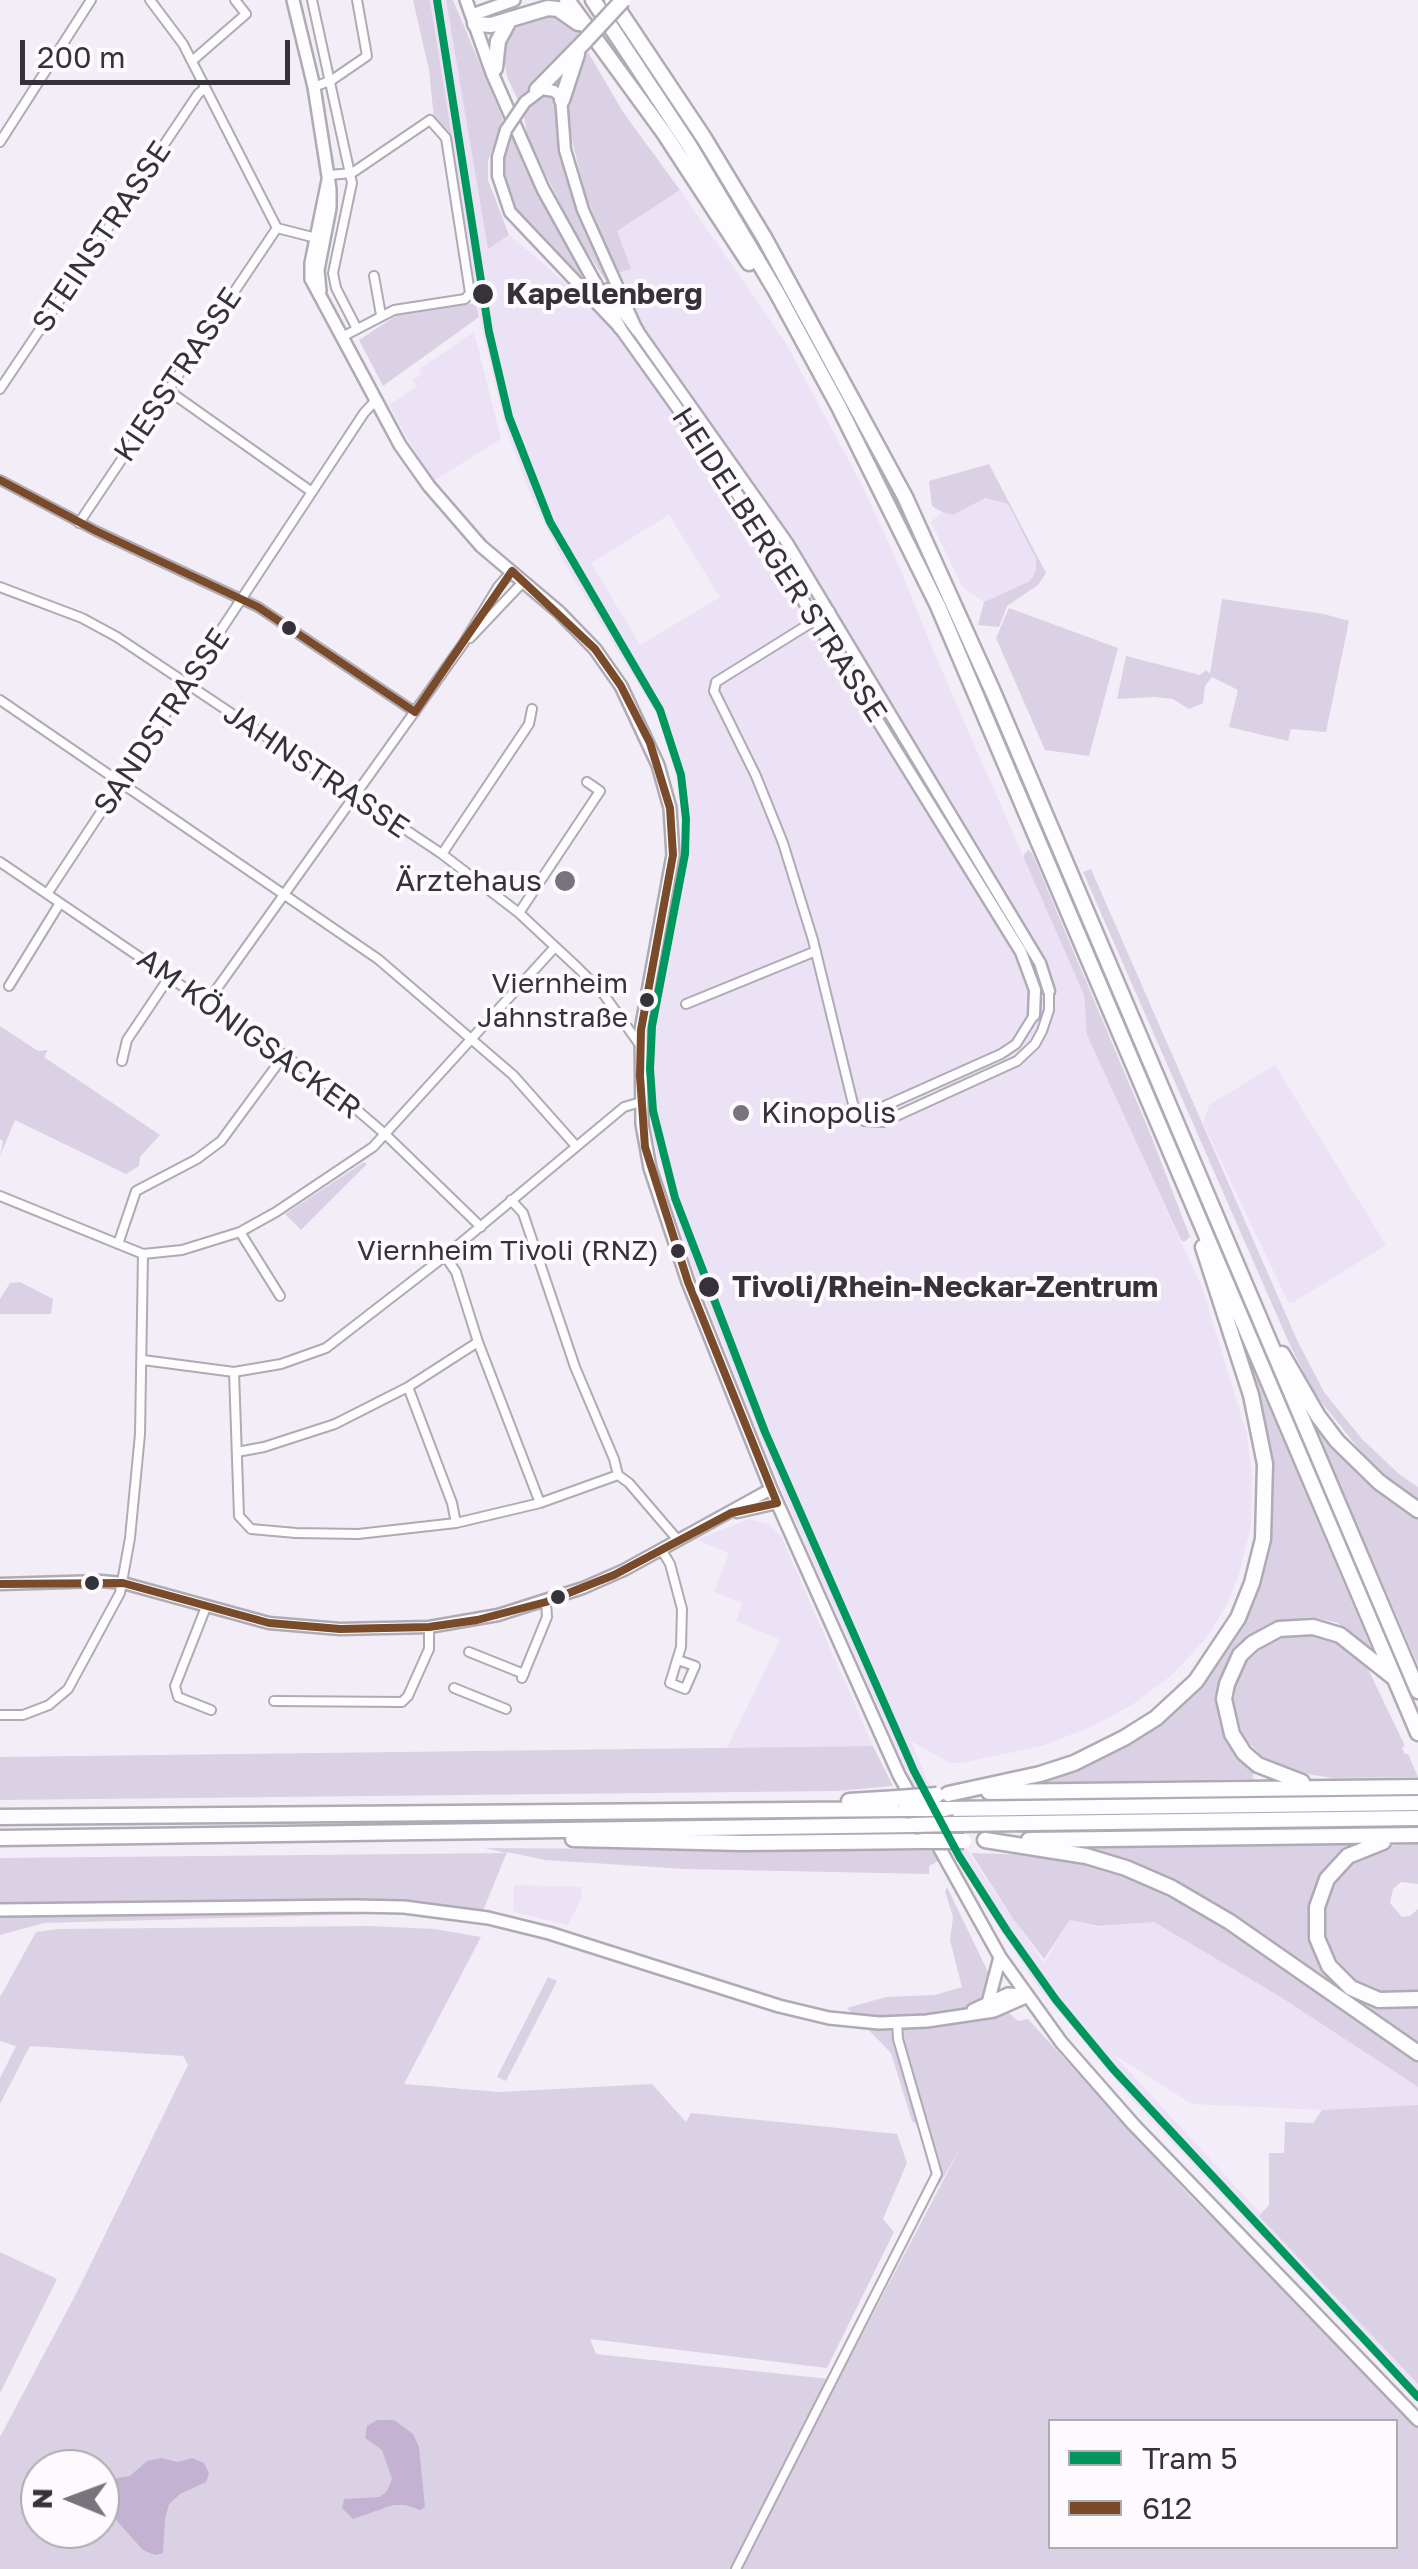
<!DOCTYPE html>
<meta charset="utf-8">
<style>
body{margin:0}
#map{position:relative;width:1418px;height:2569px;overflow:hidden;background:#f3edf8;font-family:"Golos Text",sans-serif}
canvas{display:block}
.legend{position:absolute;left:1048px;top:2419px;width:350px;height:130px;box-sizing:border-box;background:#fcfafe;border:2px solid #adaab0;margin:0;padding:12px 18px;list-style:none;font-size:30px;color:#36323a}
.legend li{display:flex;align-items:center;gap:20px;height:50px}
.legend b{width:50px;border:2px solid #adaab0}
.north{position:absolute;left:20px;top:2449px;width:100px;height:100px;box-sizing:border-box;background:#fcfafe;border:2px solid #adaab0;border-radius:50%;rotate:271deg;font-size:28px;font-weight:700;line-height:40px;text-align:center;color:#36323a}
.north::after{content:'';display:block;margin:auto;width:35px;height:45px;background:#78737c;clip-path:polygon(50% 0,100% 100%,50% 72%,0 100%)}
.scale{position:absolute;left:20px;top:40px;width:270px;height:45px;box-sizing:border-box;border:5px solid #36323a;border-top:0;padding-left:12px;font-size:30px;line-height:35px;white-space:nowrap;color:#36323a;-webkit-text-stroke:8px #fcfafe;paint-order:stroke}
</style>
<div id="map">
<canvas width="1418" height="2569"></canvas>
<ul class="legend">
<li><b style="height:12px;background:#00975f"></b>Tram 5</li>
<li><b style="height:12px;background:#7a4b2a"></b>612</li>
</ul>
<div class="north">N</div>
<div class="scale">200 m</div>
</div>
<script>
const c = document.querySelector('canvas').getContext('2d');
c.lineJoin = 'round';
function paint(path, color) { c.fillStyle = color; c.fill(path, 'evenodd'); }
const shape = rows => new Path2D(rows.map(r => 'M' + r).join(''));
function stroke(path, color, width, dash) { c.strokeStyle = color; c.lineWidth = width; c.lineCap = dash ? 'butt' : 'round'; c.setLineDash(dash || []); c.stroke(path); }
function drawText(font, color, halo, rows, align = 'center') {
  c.font = font + ' "Golos Text",sans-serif'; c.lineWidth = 8; c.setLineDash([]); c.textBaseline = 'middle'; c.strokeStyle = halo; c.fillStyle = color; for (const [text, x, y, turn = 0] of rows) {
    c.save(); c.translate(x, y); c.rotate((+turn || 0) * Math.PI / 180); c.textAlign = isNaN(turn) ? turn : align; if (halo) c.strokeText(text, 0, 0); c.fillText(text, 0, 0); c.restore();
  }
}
paint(shape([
 [430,0,446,0,489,248,509,235,579,294,609,323,635,309,617,273,630,269,616,231,680,190,784,340,863,487,900,568,935,655,1084,995,1087,1035,1203,1290,1247,1435,1252,1477,1251,1525,1239,1575,1226,1606,1208,1636,1173,1674,1132,1705,1091,1727,1042,1746,961,1763,950,1763,911,1741,926,1777,975,1863,1044,1963,1070,1920,1098,1927,1154,1921,1279,1996,1418,2087,1418,2105,1322,2110,1192,2104,1113,2054,1418,2384,1418,2404,1130,2097,1036,1984,992,1917,913,1784,792,1514,690,1261,653,1137,647,1084,648,1026,681,861,682,797,673,752,661,722,561,557,531,496,506,429,482,329],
 [669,515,720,597,640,645,591,563],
 [474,332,501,439,432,482,389,405,417,386,413,380,422,374,419,369],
 [985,498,1008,504,1037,559,1036,570,1030,581,984,602,963,588,931,522,942,512,953,514],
 [1275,1065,1386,1245,1294,1302,1288,1302,1203,1123,1209,1105],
 [749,1519,768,1524,781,1536,873,1746,727,1748,780,1640,736,1621,742,1603,714,1592,729,1553,696,1540],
 [514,1885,582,1887,581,1899,568,1925,513,1912]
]), '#ece2f5');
paint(shape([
 [413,0,430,0,465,219,462,220,449,137,434,119,429,70],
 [446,0,453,0,503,119,488,161,488,180,509,235,488,249],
 [601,0,606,0,703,149,775,269,863,430,953,616,1057,859,1054,858,951,619,860,433,807,334],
 [551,13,564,18,581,32,518,100,507,77,503,54,509,28,524,17],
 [588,52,623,112,680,190,617,231,631,269,617,273,585,194,569,127,568,103,576,74],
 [540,93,551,95,558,103,562,154,620,303,575,233,528,139,524,116],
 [512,135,557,225,604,305,516,215,502,177,504,151],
 [476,303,479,317,383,386,359,340,397,315],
 [989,464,1046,573,1038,585,1007,606,999,627,978,625,984,602,1030,581,1036,570,1036,559,1008,504,985,498,953,515,942,512,932,506,929,481],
 [1222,599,1324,614,1349,621,1326,732,1291,729,1288,741,1229,727,1238,690,1212,677,1205,686,1203,703,1189,709,1173,699,1154,697,1117,699,1126,656,1200,675,1206,670,1210,674],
 [1009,608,1118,648,1089,756,1045,750,996,638],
 [1028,850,1032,853,1150,1133,1190,1237,1184,1242,1181,1240,1087,1035,1084,995,1023,856],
 [1091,869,1297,1340,1324,1392,1362,1439,1399,1474,1418,1487,1418,1500,1375,1469,1314,1393,1289,1343,1083,872],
 [0,1026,38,1051,48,1050,44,1057,160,1135,140,1157,139,1166,126,1174,15,1120,0,1156,3,1141,0,1139],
 [364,1162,367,1164,301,1230,285,1214],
 [20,1282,53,1299,51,1314,0,1314,0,1299,10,1283],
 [1236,1329,1374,1655,1338,1623,1310,1617,1274,1622,1243,1640,1224,1669,1217,1708,1230,1745,1253,1771,1253,1779,1020,1783,1107,1753,1212,1669,1269,1528],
 [1306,1407,1418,1515,1418,1665],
 [1304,1632,1336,1641,1354,1653,1369,1671,1405,1746,1402,1748,1405,1754,1408,1754,1418,1777,1332,1778,1289,1771,1262,1756,1244,1738,1233,1707,1236,1683,1245,1663,1271,1641],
 [873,1746,893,1786,836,1791,0,1800,0,1757],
 [1360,1843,1312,1910,1341,1984,1418,2002,1418,2087,1279,1996,1154,1922,1098,1926,1070,1920,1044,1959,1014,1920,971,1853,1039,1855,1141,1873,1074,1849],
 [1418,1843,1418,1884,1401,1882,1393,1889,1390,1903,1402,1917,1410,1916,1418,1909,1418,1991,1378,1992,1349,1976,1330,1951,1324,1927,1326,1900,1341,1873,1361,1856,1388,1846],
 [485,1848,933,1851,938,1861,929,1866,929,1874,685,1869,545,1860,507,1852,483,1911,44,1923,0,1935,0,1858,506,1853],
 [947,1887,990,1976,984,1995,975,2003,978,2019,1009,2013,1018,2021,1028,2019,1192,2198,1301,2304,1418,2428,1418,2569,0,2569,0,2437,77,2292,188,2065,183,2056,30,2046,0,2104,0,2078,16,2046,0,2041,0,1997,36,1932,58,1929,370,1926,435,1929,481,1937,404,2084,499,2092,652,2084,686,2122,691,2113,897,2134,907,2163,883,2219,894,2232,827,2368,590,2339,596,2354,838,2380,962,2145,938,2187,940,2168,926,2130,912,2121,891,2053,847,2008,886,1997,935,1995,962,1987,950,1940,953,1917,945,1891],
 [1050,2422,1396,2422,1396,2546,1050,2546],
 [40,2469,100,2469,100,2529,40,2529],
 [548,1977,557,1981,506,2081,497,2077],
 [1418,2105,1418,2384,1259,2216,1269,2205,1269,2153,1284,2153,1285,2122,1313,2123,1322,2110],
 [0,2252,57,2279,0,2393]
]), '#dbd1e4');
paint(shape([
 [377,2420,394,2420,413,2434,419,2447,425,2507,420,2510,405,2505,393,2505,353,2519,342,2508,344,2499,380,2497,387,2491,392,2479,382,2450,365,2438,367,2426],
 [161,2458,178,2462,192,2458,204,2463,209,2473,206,2482,180,2494,169,2504,165,2518,163,2553,155,2555,143,2550,116,2520,108,2486,111,2479,130,2476,147,2461]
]), '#c3b2d2');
const minor = shape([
 [150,0,183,44,277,228,320,239],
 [312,0,352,183,333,273,336,288,357,329],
 [192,61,246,14,235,0],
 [314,87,332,80,367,56,357,0],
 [0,142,91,0],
 [329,175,352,173,430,120,446,138,470,293,465,299,394,310,342,337],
 [374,276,381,315],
 [0,389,198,94,205,88],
 [169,391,312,492],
 [0,480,96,531,258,607,415,712],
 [79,523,277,228],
 [0,587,82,618,117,637,442,854,519,913,579,969,602,992,640,1045],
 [830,611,716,682,714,691,756,776,783,843,813,940,855,1112,864,1121,883,1122,1017,1061,1035,1044,1042,1031,1049,1010,1049,991],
 [470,638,524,581],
 [0,700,378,959,513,1075,576,1146],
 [442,854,529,724,532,709],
 [0,862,329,1086,385,1134,481,1227],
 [47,894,364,413,376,400],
 [519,913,600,791,587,782],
 [9,986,60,903],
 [208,1001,463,644,498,587,512,571],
 [686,1004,816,951],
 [122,1061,127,1040,170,976],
 [855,1112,869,1113,1001,1054,1016,1044,1034,1015],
 [0,1196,143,1254,182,1250,240,1232,276,1212,373,1147,555,947],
 [511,1200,523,1213,575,1367,614,1459,618,1475,629,1483,677,1539],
 [240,1232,280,1296],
 [118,1244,136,1191,197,1159,221,1141,285,1054],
 [445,1256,456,1272,478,1342,540,1503],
 [143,1360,234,1372,281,1364,326,1348,445,1256,624,1107,641,1102],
 [234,1372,239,1516,251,1529,296,1533,358,1534,456,1523,540,1503,618,1475],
 [408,1387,452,1503,456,1523],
 [237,1452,264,1447,335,1424,408,1387,478,1342],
 [661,1549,670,1564,682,1609,681,1647,670,1683,685,1689,695,1666,678,1660],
 [206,1607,175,1686,178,1697,211,1710],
 [469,1652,524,1674],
 [522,1678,547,1617,546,1602],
 [454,1688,506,1709],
 [274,1701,402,1702,408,1696,429,1649,429,1627],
 [0,1715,23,1715,49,1705,68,1689,120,1593,130,1538,140,1434,143,1254],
 [736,2569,937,2174,898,2039,897,2023]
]);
const tertiary = shape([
 [525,102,542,89,554,91,561,97,565,150,583,210,637,330,788,544,1040,963,1049,991],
 [506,130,498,157,498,176,510,212,620,328,728,479,1021,952,1035,990,1034,1015],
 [737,1512,777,1503],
 [0,1584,101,1581,123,1583,269,1623,340,1629,429,1627,498,1615,583,1588,624,1570,771,1489]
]);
const secondary = shape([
 [293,0,314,87,330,189,330,208,318,270,320,291],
 [466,0,492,73,543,189,620,328],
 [472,15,514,0],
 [329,175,311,263,311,279,400,445,429,486,481,546,559,612,595,649,621,686,658,765,670,808,673,855,641,1030,642,1124,650,1168,688,1282,771,1489,899,1775,1000,1957,1061,2042,1133,2124,1418,2420],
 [607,290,637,330],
 [0,1910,354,1906,404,1907,488,1918,549,1933,779,2006,829,2018,879,2023,927,2021,994,2011,1026,1997],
 [988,2003,1000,1957],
 [973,2010,1008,1994,1026,1995]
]);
const motorway = shape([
 [567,0,664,133,749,263],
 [593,0,689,145,777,293,839,407,938,606,1418,1733],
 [612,0,704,138,765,239,905,497,994,694,1418,1691],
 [475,24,491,25,548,8,558,9,578,23],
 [495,68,498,41,510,19],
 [537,90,585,41],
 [562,100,577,54],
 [1282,1354,1318,1416,1337,1441,1379,1482,1418,1510],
 [1302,1782,1258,1765,1244,1753,1232,1734,1224,1699,1227,1684,1240,1655,1253,1643,1279,1629,1313,1627,1340,1635,1393,1677],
 [989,1792,1418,1787],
 [948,1794,1040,1774,1074,1763,1124,1738,1156,1718,1196,1681,1238,1618,1252,1583,1263,1539,1265,1464,1251,1395,1203,1247],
 [849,1801,898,1798],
 [945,1809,1418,1803],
 [0,1817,905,1809],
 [954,1824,1418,1818],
 [0,1838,914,1825],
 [573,1839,742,1843,923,1841],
 [985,1840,1086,1856,1126,1868,1172,1888,1230,1922,1418,2053],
 [1029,1840,1418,1835],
 [1383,1842,1348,1856,1327,1879,1317,1907,1317,1938,1329,1966,1351,1988,1379,2000,1418,1999]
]);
stroke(minor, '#afaab3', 12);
stroke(tertiary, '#afaab3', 15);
stroke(secondary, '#afaab3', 16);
stroke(motorway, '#afaab3', 19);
stroke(minor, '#fdfcfe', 8);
stroke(tertiary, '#fdfcfe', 10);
stroke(secondary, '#fdfcfe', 11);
stroke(motorway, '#fdfcfe', 14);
const tertiaryBridge = shape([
 [506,130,525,102]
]);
const motorwayBridge = shape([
 [585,41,623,0],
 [898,1798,937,1795],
 [905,1809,945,1809],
 [914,1825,954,1824],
 [923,1841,964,1841]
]);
stroke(tertiaryBridge, '#afaab3', 15, []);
stroke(motorwayBridge, '#afaab3', 19, []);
stroke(tertiaryBridge, '#fdfcfe', 10);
stroke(motorwayBridge, '#fdfcfe', 14);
stroke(shape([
 [0,480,96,531,258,607,415,712],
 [0,1584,123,1583,269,1623,340,1629,429,1627,477,1620,546,1602,614,1575,731,1513,777,1503,688,1282,645,1147,640,1076,641,1030,673,855,670,808,650,743,621,686,595,649,512,571,415,712]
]), '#7a4b2a', 8);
stroke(shape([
 [437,0,489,332,509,417,550,522,660,710,681,775,686,819,685,854,652,1026,650,1069,653,1111,675,1198,765,1432,914,1771,959,1856,1007,1931,1056,2000,1113,2069,1418,2397]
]), '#00975f', 8);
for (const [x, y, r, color] of [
 [483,294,12,"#36323a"],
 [289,628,9,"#36323a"],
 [565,881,12,"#78737c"],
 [647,1000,9,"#36323a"],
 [741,1113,10,"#78737c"],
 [678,1251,9,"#36323a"],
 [709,1287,12,"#36323a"],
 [92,1583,9,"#36323a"],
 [558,1597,9,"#36323a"]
]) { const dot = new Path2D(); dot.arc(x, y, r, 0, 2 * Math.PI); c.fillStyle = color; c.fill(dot); stroke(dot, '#fcfafe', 4); }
drawText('28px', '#36323a', '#fcfafe', [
 ["Viernheim",628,984],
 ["Jahnstraße",628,1018],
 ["Viernheim Tivoli (RNZ)",659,1251]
], 'right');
drawText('30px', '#36323a', '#fcfafe', [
 ["STEINSTRASSE",102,237,-56],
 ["KIESSTRASSE",178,375,-56],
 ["HEIDELBERGER STRASSE",779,565,57],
 ["SANDSTRASSE",162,722,-56],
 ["JAHNSTRASSE",316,771,34],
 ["AM KÖNIGSACKER",249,1034,36]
]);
drawText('bold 30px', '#36323a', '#fcfafe', [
 ["Kapellenberg",506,294],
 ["Tivoli/Rhein-Neckar-Zentrum",732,1287]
], 'left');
drawText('30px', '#36323a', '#fcfafe', [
 ["Ärztehaus",542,881],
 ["Kinopolis",761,1113,"left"]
], 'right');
</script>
